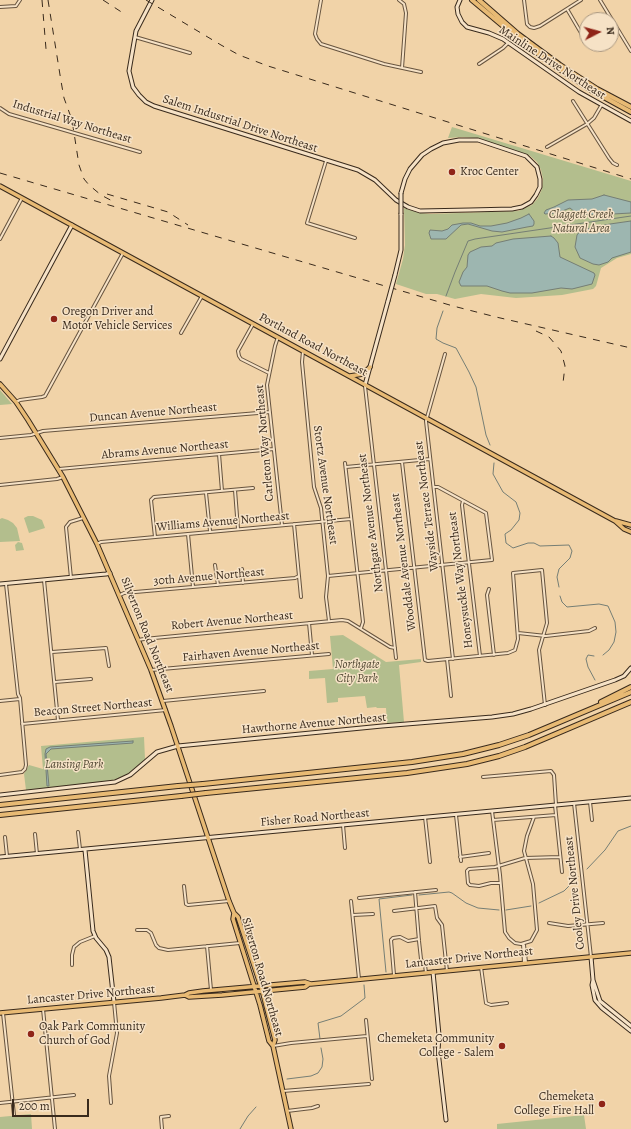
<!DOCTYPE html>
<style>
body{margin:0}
#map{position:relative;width:631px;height:1129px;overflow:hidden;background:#f1d3a8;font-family:Alegreya,serif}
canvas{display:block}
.north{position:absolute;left:579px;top:12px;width:40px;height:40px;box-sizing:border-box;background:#f6e2c6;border:1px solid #aa9882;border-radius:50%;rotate:84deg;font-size:11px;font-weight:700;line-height:16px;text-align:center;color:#392a1c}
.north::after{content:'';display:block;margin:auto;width:14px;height:18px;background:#8f2418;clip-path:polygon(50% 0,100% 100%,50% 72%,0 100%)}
.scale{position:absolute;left:12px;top:1099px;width:77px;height:18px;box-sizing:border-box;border:2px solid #392a1c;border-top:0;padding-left:5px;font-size:12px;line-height:14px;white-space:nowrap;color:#392a1c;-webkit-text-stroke:3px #f6e2c6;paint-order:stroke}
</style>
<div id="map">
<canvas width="631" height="1129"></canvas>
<div class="north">N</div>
<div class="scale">200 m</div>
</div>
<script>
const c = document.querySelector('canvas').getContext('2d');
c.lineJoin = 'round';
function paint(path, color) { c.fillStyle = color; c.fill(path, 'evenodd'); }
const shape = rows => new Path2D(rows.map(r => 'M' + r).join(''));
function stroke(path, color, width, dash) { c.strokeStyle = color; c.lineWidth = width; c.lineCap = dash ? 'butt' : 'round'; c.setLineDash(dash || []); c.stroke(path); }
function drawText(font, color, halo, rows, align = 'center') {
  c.font = font + ' Alegreya,serif'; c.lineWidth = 3; c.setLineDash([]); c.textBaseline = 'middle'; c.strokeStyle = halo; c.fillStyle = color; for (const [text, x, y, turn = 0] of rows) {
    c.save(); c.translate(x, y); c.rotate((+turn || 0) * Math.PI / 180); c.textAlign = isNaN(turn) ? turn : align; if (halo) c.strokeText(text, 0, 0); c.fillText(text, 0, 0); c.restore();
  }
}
paint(shape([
 [452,127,631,181,631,254,617,258,601,268,596,286,593,289,562,295,516,298,481,294,455,299,437,294,426,294,396,284,403,259,405,245,404,208,420,213,430,214,518,211,532,205,538,198,542,189,543,179,541,170,537,162,529,155,477,138,462,137,448,138],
 [0,390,12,404,0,405],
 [28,516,33,516,42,520,45,528,29,533,24,518],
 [2,518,8,520,13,523,17,528,20,541,0,542,0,519],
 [18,542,22,543,24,550,16,551,15,545],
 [329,625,330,636,343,635,386,662,421,659,421,662,399,665,404,722,387,723,386,708,377,708,376,707,367,708,365,696,338,698,338,702,327,703,325,678,309,679,309,671,333,669],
 [144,737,145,759,133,771,119,779,96,784,26,790,24,774,29,765,43,769,41,746],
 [31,1114,32,1129,0,1129,0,1117],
 [584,1115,586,1129,497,1129,497,1124]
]), '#b3be8d');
const water = shape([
 [604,195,631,202,631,213,595,215,576,213,570,208,557,213,545,214,544,213,546,210,554,207,568,200,592,199,604,195],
 [529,214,534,221,534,224,533,226,527,227,502,232,492,231,468,224,461,225,446,239,431,239,429,233,430,230,442,231,448,229,452,225,463,223,471,223,480,226,491,226,507,223,521,218,529,214],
 [631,221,631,252,612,258,608,262,599,265,593,264,580,258,575,247,577,235,581,230,610,224,631,221],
 [551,236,554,238,558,243,560,257,594,273,595,275,592,284,572,289,561,288,532,293,510,293,502,291,487,286,461,286,459,282,463,272,467,267,468,255,470,252,481,247,492,246,496,243,513,239,551,236],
 [133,741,133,743,51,749,46,754,49,786,47,786,45,754,46,749,50,747,133,741]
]);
paint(water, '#9db6b0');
stroke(water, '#757e75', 1);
stroke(shape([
 [446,296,455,272,468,241,475,239,631,216],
 [443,311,437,328,436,339,443,343,456,348,469,372,476,387,486,435,490,445],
 [494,463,493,474,503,492,516,502,520,513,519,520,511,530,505,534,506,543,513,548,528,543,534,543,540,546,569,545,572,551,570,558,559,569,557,577,559,587],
 [560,596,562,602,567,607,599,604,608,606,615,622,616,632,614,642,609,650,603,655],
 [594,656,588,655,586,659,588,667,595,680],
 [587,869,605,850,618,831,631,826],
 [419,895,449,892,452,893,466,903,478,908,499,910],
 [539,903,564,891,578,877],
 [506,910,531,906],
 [386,972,379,899,412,895],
 [320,1039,318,1023,341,1016,365,998,364,985],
 [287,1079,311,1076,318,1073,322,1067,323,1059,321,1048],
 [240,1129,248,1116,256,1107]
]), '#757e75', 1);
const street = shape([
 [321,0,315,34,317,39,321,44,384,64,421,72],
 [399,0,404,4,406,13,402,68],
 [524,0,527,24,530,27,534,28,540,26,581,0],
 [600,0,631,51],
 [0,7,16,6,20,0],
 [567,9,584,38,587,40],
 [135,37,190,53],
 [479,64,503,48,508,43],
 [573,101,609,158,613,163,617,165],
 [0,108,9,114,140,152],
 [547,147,587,124,594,118,601,106],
 [326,161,307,223,355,238],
 [0,239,22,198],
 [253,324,238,351,239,356,241,359,269,373],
 [181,333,202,296],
 [278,337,275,346,267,385,282,525],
 [303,351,302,362,314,487,321,508,328,576,326,597,329,621],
 [445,354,426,421,453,659],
 [365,386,396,658],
 [16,402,20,400,42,397,45,396,123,253],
 [0,438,31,435,43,431,270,412],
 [219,454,222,491],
 [402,462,425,660,428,661,508,653,515,650,518,639,513,573,542,570,547,623,539,650,545,705],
 [345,463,363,622,361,628],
 [346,467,430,459],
 [59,469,274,449],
 [0,485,57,479,63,477],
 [235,490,238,529],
 [206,493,210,531],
 [463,501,462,505,480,656],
 [294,524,301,597],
 [188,534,193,587],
 [155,537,151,500,154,497,253,488],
 [97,544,101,542,351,519],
 [215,565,218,585],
 [242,569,243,583],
 [328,576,492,560,486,513,438,487,434,487],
 [71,578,66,527,70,522,83,518],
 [44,580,58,720],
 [489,589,487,595,494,655],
 [120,595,124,593,295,578,299,576],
 [309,623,312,655],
 [518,633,546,636,589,631,595,628],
 [138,640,144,639,342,620,348,621,390,647,395,648],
 [52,652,106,648,109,666],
 [447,659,451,696],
 [151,670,329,654],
 [55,682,91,679],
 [0,701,20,699],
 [163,701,264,691],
 [22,724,166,710],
 [0,775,22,772,25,769,26,765,20,698,18,694,6,584],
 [483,777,551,771,554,775,556,805],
 [590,802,592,820],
 [574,803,591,957],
 [555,805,562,872],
 [492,811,500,875,505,932,509,938,515,943,521,944,531,941,537,930,533,884,524,851,527,836,534,817],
 [456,815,461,861],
 [425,817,430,862],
 [493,820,556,815],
 [343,825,345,848],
 [78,832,80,849],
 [35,834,37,854],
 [5,837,7,856],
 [460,857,489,853],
 [500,883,491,883,479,886,470,885,468,883,467,871,469,869,495,867,525,858,560,857],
 [184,886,186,904,188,905,229,901],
 [415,892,419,941,421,959,425,965,426,973],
 [359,898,436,890],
 [351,901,359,979],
 [394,911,435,906,437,918,442,925,447,971],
 [353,915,373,914],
 [549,923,568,926,603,923],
 [137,930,147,930,151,933,156,945,159,948,168,950,240,943],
 [523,944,524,963],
 [524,945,526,962],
 [207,946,211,990],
 [72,965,72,955,74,947,80,942,95,936],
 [481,967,486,1003,491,1005,507,1003],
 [394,975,391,940,393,938,400,937,408,941,419,939],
 [43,1009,55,1129],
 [3,1013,14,1115],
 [366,1020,372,1079],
 [273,1046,291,1043,367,1036],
 [283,1091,369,1084],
 [0,1103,74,1095],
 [111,1103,109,1076,117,1033,114,1002],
 [287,1111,312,1108,318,1106],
 [162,1129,161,1117,169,1116]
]);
const secondary = shape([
 [152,0,136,31,129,71,133,87,139,95,146,102,154,106,358,170,375,180,396,200,408,207,420,211,470,210,512,209,522,207,531,202,536,195,540,187,540,179,537,167,526,156,478,140,459,140,443,143,431,149,422,155,410,169,405,179,401,193],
 [460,0,457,7,458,14,462,22,467,27,489,33,503,39,579,92,631,121],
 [395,275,401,250,401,214],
 [0,359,72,225],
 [365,385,388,301],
 [0,584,106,574,110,573],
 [0,795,115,782,130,775,157,752,178,746,382,726,492,717,513,714,531,709,615,680,624,676,631,668],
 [85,850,93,931,96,938,106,950,109,957,114,1002],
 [0,857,631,798],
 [591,957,593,980,592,985,595,1000,602,1008,631,1031],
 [433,972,439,1035,438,1051,446,1120],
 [593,980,600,1001,631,1026]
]);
const primary = shape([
 [0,186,615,521,624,529,631,532],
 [350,376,363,374,370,367],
 [0,384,16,402,28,420,63,477,97,544,151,670,171,726,229,901,234,913,238,917,262,990,275,1040,273,1046],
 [616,521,631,525],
 [234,913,233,919,260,1005,269,1041,273,1046,291,1129],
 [185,995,189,997,222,995,305,987,309,984],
 [0,1013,161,998,185,995,189,993,203,991,305,982,311,984,631,953]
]);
const highway = shape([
 [472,0,515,36,549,62,591,90,631,112],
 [479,0,518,34,560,65,597,89,631,107],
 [601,702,631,687],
 [203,784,412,762,463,754,499,745,529,735,631,692],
 [206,793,407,773,467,764,499,756,525,747,631,702],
 [0,805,178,786],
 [0,815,181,796]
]);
stroke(street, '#67543f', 4);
stroke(secondary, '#392a1c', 5);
stroke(primary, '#392a1c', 5.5);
stroke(highway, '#392a1c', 6);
stroke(street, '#f6e2c6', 2);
stroke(secondary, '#f6e2c6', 3);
stroke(primary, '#e8ba74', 3.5);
stroke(highway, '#e8ba74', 4);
stroke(shape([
 [42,0,46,49],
 [48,0,61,81,64,98,72,120,79,165,84,179,89,185,101,195,116,203],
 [103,0,123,13],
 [146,0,221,45,239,55,268,66,631,179],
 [0,173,453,306,496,317,631,348],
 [107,194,168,212,188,225],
 [536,331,549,337,556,345,561,351,565,366,563,383]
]), '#392a1c', 1, [7, 7]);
const secondaryBridge = shape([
 [401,214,401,193],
 [388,301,395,275]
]);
const highwayBridge = shape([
 [178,786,203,784],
 [181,796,206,793]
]);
stroke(secondaryBridge, '#392a1c', 5, []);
stroke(highwayBridge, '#392a1c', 6, []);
stroke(secondaryBridge, '#f6e2c6', 3);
stroke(highwayBridge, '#e8ba74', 4);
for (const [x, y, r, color] of [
 [452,172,4,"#8f2418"],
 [54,319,4,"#8f2418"],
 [31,1034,4,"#8f2418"],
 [502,1046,4,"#8f2418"],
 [602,1104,4,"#8f2418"]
]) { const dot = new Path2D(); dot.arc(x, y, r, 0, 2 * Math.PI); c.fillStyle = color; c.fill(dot); stroke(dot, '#f6e2c6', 1.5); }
drawText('12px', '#392a1c', '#f6e2c6', [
 ["Mainline Drive Northeast",552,63,33],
 ["Industrial Way Northeast",72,122,17],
 ["Salem Industrial Drive Northeast",240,124,18],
 ["Portland Road Northeast",313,345,28],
 ["Duncan Avenue Northeast",153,413,-5],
 ["Carleton Way Northeast",265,443,-95],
 ["Abrams Avenue Northeast",165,450,-5],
 ["Stortz Avenue Northeast",325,485,82],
 ["Wayside Terrace Northeast",427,506,-97],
 ["Williams Avenue Northeast",223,522,-5],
 ["Northgate Avenue Northeast",371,523,-97],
 ["Wooddale Avenue Northeast",404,562,-97],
 ["30th Avenue Northeast",209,577,-5],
 ["Honeysuckle Way Northeast",461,580,-97],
 ["Robert Avenue Northeast",232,621,-5],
 ["Silverton Road Northeast",147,635,68],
 ["Fairhaven Avenue Northeast",251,652,-5],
 ["Beacon Street Northeast",93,708,-5],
 ["Hawthorne Avenue Northeast",314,724,-5],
 ["Fisher Road Northeast",315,818,-5],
 ["Cooley Drive Northeast",575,893,-96],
 ["Lancaster Drive Northeast",469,958,-6],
 ["Silverton Road Northeast",262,977,74],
 ["Lancaster Drive Northeast",91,995,-5]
]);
drawText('12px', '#392a1c', '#f6e2c6', [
 ["Kroc Center",460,172],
 ["Oregon Driver and",62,312],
 ["Motor Vehicle Services",62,326],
 ["Oak Park Community",39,1027],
 ["Church of God",39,1041],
 ["Chemeketa Community",494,1039,"right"],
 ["College - Salem",494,1053,"right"],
 ["Chemeketa",594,1097,"right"],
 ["College Fire Hall",594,1111,"right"]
], 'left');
drawText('italic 12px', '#514833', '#f6e2c6', [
 ["Claggett Creek",581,215],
 ["Natural Area",581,229],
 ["Northgate",357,665],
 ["City Park",357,679],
 ["Lansing Park",74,765]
]);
</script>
